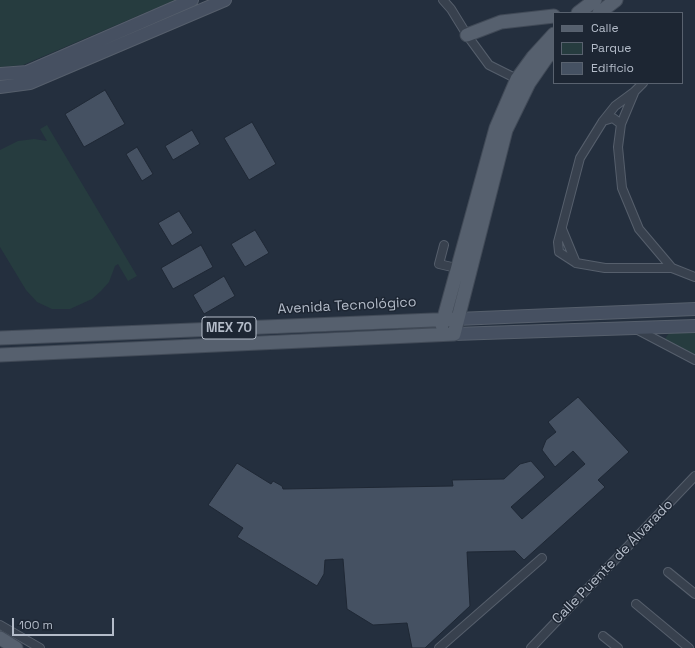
<!DOCTYPE html>
<meta charset="utf-8">
<style>
body{margin:0}
#map{position:relative;width:695px;height:648px;overflow:hidden;background:#242f3e;font-family:"Space Grotesk",sans-serif}
canvas{display:block}
.legend{position:absolute;left:553px;top:12px;width:130px;height:72px;box-sizing:border-box;background:#1d2633;border:1px solid #59626f;margin:0;padding:5px 7px;list-style:none;font-size:12px;color:#b4bcc9}
.legend li{display:flex;align-items:center;gap:8px;height:20px}
.legend b{width:20px;border:1px solid #59626f}
.scale{position:absolute;left:12px;top:618px;width:102px;height:18px;box-sizing:border-box;border:2px solid #b4bcc9;border-top:0;padding-left:5px;font-size:12px;line-height:14px;white-space:nowrap;color:#b4bcc9;-webkit-text-stroke:3px #1d2633;paint-order:stroke}
</style>
<div id="map">
<canvas width="695" height="648"></canvas>
<ul class="legend">
<li><b style="height:5px;background:#56606e"></b>Calle</li>
<li><b style="height:11px;background:#263c3f"></b>Parque</li>
<li><b style="height:11px;background:#455162"></b>Edificio</li>
</ul>
<div class="scale">100 m</div>
</div>
<script>
const c = document.querySelector('canvas').getContext('2d');
c.lineJoin = 'round';
function paint(path, color) { c.fillStyle = color; c.fill(path, 'evenodd'); }
const shape = rows => new Path2D(rows.map(r => 'M' + r).join(''));
function stroke(path, color, width, dash) { c.strokeStyle = color; c.lineWidth = width; c.lineCap = dash ? 'butt' : 'round'; c.setLineDash(dash || []); c.stroke(path); }
function drawText(font, color, halo, rows, align = 'center') {
  c.font = font + ' "Space Grotesk",sans-serif'; c.lineWidth = 3; c.setLineDash([]); c.textBaseline = 'middle'; c.strokeStyle = halo; c.fillStyle = color; for (const [text, x, y, turn = 0] of rows) {
    c.save(); c.translate(x, y); c.rotate((+turn || 0) * Math.PI / 180); c.textAlign = isNaN(turn) ? turn : align; if (halo) c.strokeText(text, 0, 0); c.fillText(text, 0, 0); c.restore();
  }
}
paint(shape([
 [0,0,175,0,23,65,0,67],
 [47,125,137,276,128,281,118,264,115,266,109,282,101,291,92,299,70,309,52,309,37,302,26,290,0,247,0,150,18,141,34,139,47,141,40,129],
 [669,333,695,333,695,356,667,342,665,339]
]), '#263c3f');
const building = shape([
 [105,90,125,124,84,147,65,114,105,90],
 [252,122,276,164,249,180,224,138,252,122],
 [192,130,200,144,173,160,165,146,192,130],
 [137,147,153,174,142,181,126,154,137,147],
 [179,211,193,233,172,246,158,223,179,211],
 [255,230,269,253,245,267,231,244,255,230],
 [201,245,213,267,173,289,161,268,201,245],
 [224,276,235,296,204,314,193,295,224,276],
 [578,397,629,452,598,480,605,487,524,560,515,551,467,552,470,606,425,648,412,648,407,623,373,625,347,609,343,559,325,560,324,574,317,586,237,537,243,528,208,505,237,463,271,484,273,481,282,486,283,489,453,486,452,480,504,479,520,464,531,461,545,477,511,507,522,519,585,464,573,451,555,467,542,450,546,440,556,432,548,422,578,397]
]);
paint(building, '#455162');
stroke(building, '#1f2835', 1);
const street = shape([
 [443,0,451,9,467,35,489,65,521,81],
 [643,83,634,92,615,106,603,121,580,158,558,242,559,252,576,263,605,268,672,268,695,277],
 [634,93,621,124,618,147,622,188,639,229,672,268],
 [603,121,613,118,621,124],
 [562,229,576,263],
 [444,245,439,264,456,268],
 [636,329,695,360],
 [668,572,695,594],
 [636,604,689,648],
 [0,625,40,648],
 [603,636,618,648],
 [439,648,542,558],
 [531,648,695,476]
]);
const secondary = shape([
 [0,74,27,72,192,0],
 [0,87,30,83,225,0],
 [457,319,695,309],
 [454,334,695,326]
]);
const primary = shape([
 [578,13,595,0],
 [599,13,616,0],
 [467,35,501,22,554,16],
 [442,325,496,128,517,79,533,57,554,34],
 [0,338,457,319],
 [0,355,454,334,506,130,529,83,547,57,554,51],
 [0,638,16,648]
]);
stroke(street, '#565f6c', 10);
stroke(secondary, '#565f6c', 14);
stroke(primary, '#414a57', 15);
stroke(street, '#38414e', 8);
stroke(secondary, '#465061', 12);
stroke(primary, '#56606e', 13);
for (const [x, y, w] of [
 [229,328,54]
]) { const box = new Path2D(); box.roundRect(x - w / 2, y - 11, w, 22, 3); c.fillStyle = '#1d2633'; c.fill(box); stroke(box, '#b4bcc9', 1); }
drawText('bold 13px', '#b4bcc9', null, [
 ["MEX 70",229,328]
]);
drawText('14px', '#b4bcc9', '#1d2633', [
 ["Avenida Tecnológico",347,306,-3],
 ["Calle Puente de Álvarado",613,562,-46]
]);
</script>
